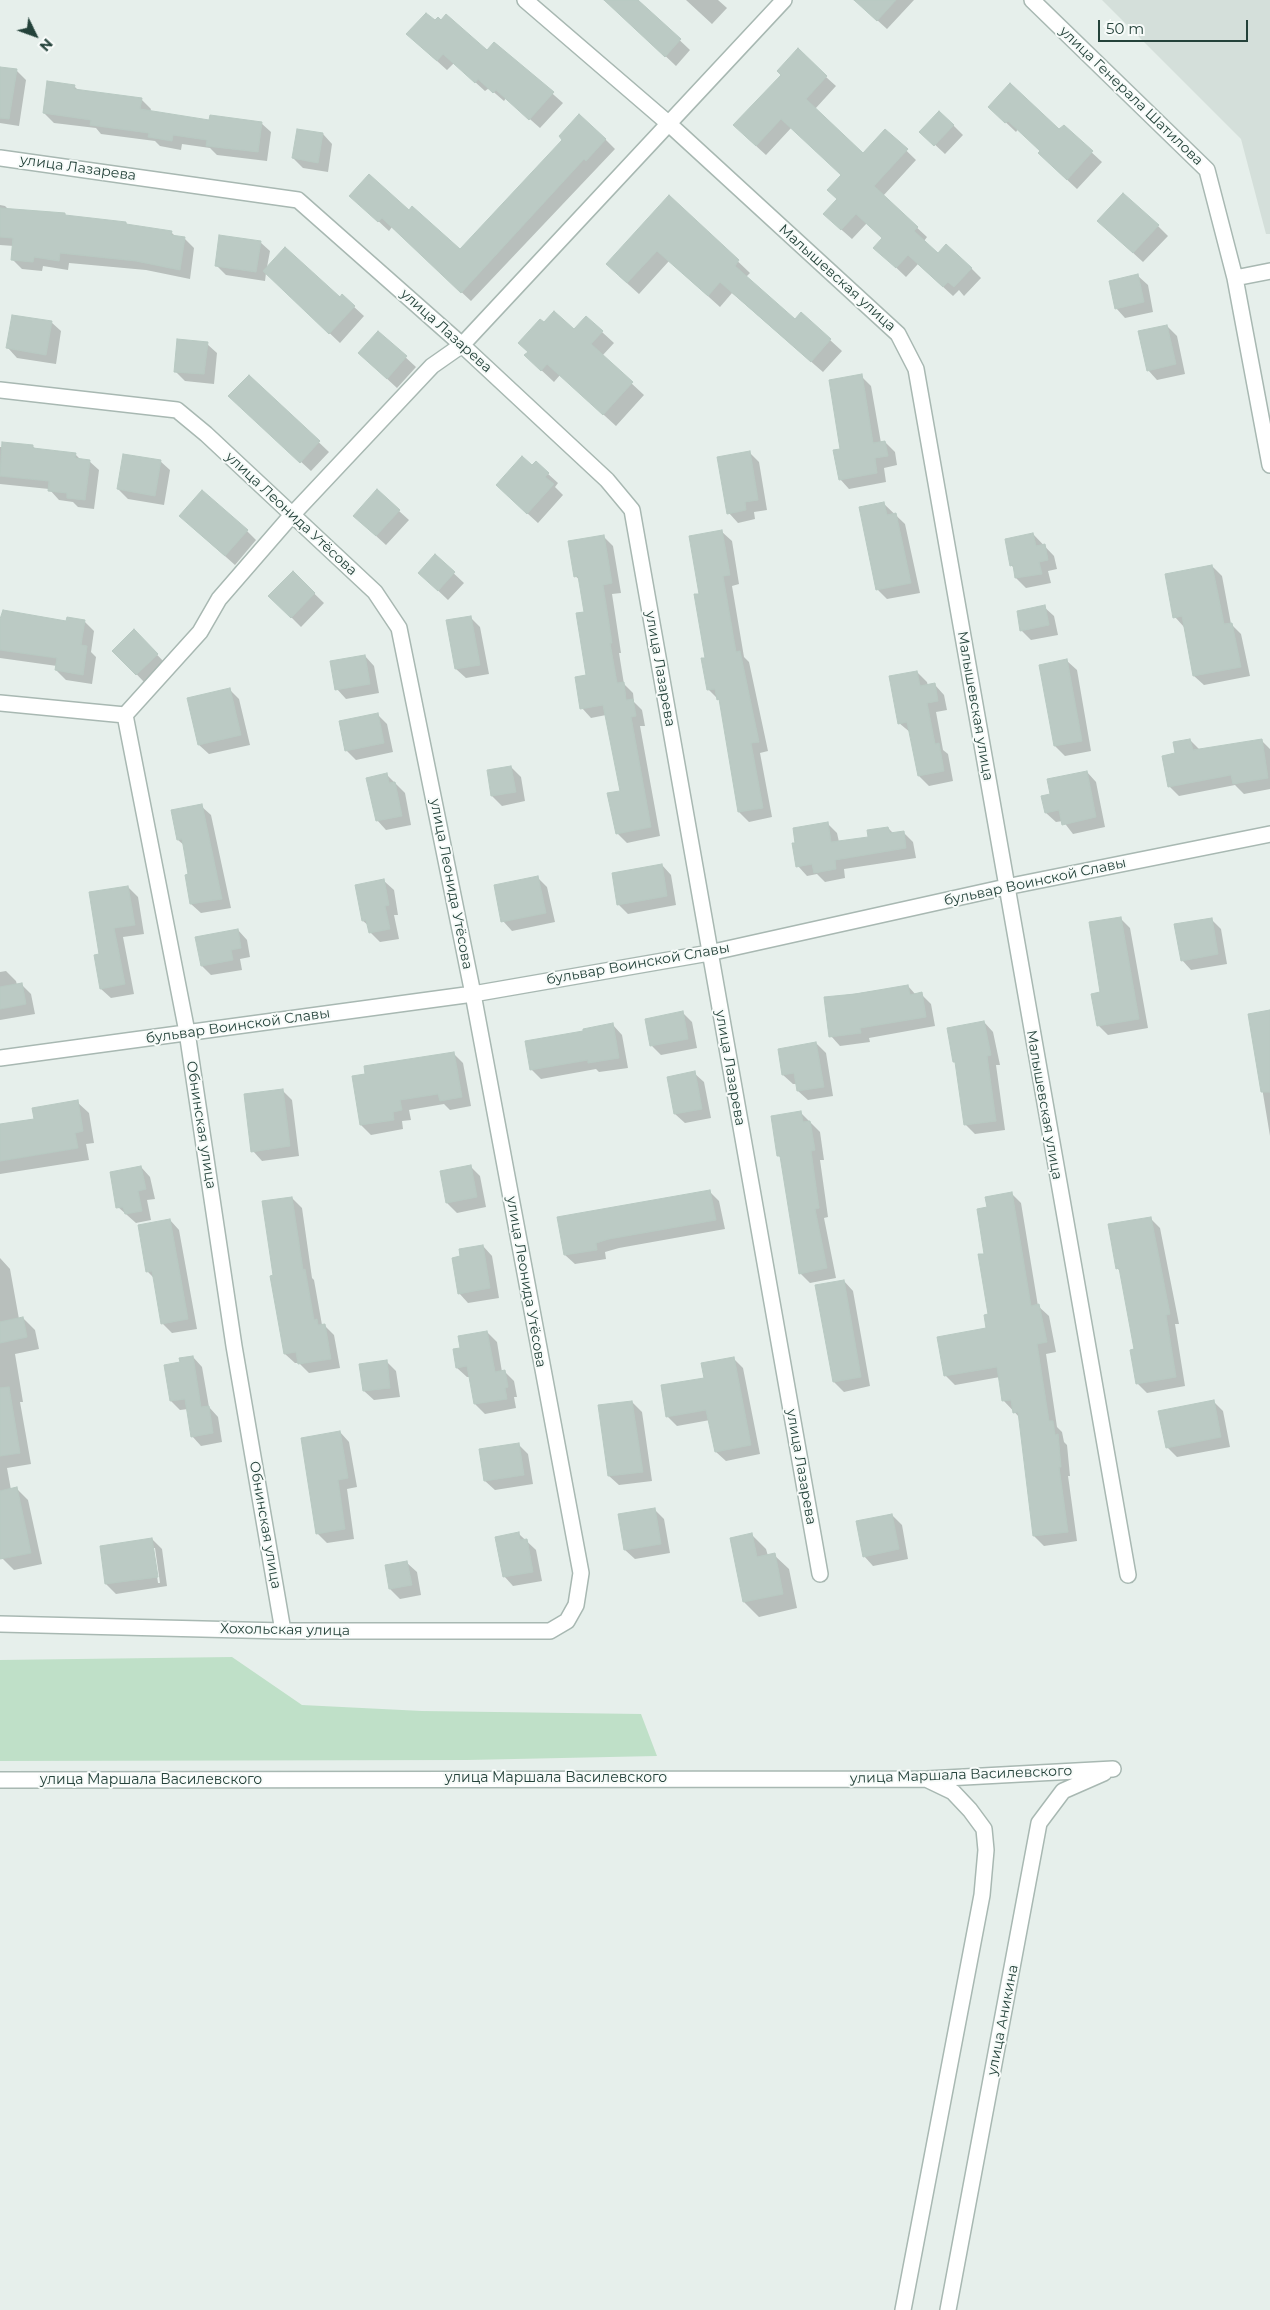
<!DOCTYPE html>
<meta charset="utf-8">
<style>
body{margin:0}
#map{position:relative;width:1270px;height:2310px;overflow:hidden;background:#e6efeb;font-family:Montserrat,sans-serif}
canvas{display:block}
.north{position:absolute;left:10px;top:10px;width:50px;height:50px;-webkit-text-stroke:4px #f7fbf9;paint-order:stroke;rotate:132deg;font-size:14px;font-weight:700;line-height:20px;text-align:center;color:#24423a}
.north::after{content:'';display:block;margin:auto;width:18px;height:22px;background:#24423a;clip-path:polygon(50% 0,100% 100%,50% 72%,0 100%)}
.scale{position:absolute;left:1098px;top:20px;width:150px;height:22px;box-sizing:border-box;border:2px solid #24423a;border-top:0;padding-left:6px;font-size:15px;line-height:18px;white-space:nowrap;color:#24423a;-webkit-text-stroke:4px #f7fbf9;paint-order:stroke}
</style>
<div id="map">
<canvas width="1270" height="2310"></canvas>
<div class="north">N</div>
<div class="scale">50 m</div>
</div>
<script>
const c = document.querySelector('canvas').getContext('2d');
c.lineJoin = 'round';
function paint(path, color) { c.fillStyle = color; c.fill(path, 'evenodd'); }
const shape = rows => new Path2D(rows.map(r => 'M' + r).join(''));
function stroke(path, color, width, dash) { c.strokeStyle = color; c.lineWidth = width; c.lineCap = dash ? 'butt' : 'round'; c.setLineDash(dash || []); c.stroke(path); }
function drawText(font, color, halo, rows, align = 'center') {
  c.font = font + ' Montserrat,sans-serif'; c.lineWidth = 4; c.setLineDash([]); c.textBaseline = 'middle'; c.strokeStyle = halo; c.fillStyle = color; for (const [text, x, y, turn = 0] of rows) {
    c.save(); c.translate(x, y); c.rotate((+turn || 0) * Math.PI / 180); c.textAlign = isNaN(turn) ? turn : align; if (halo) c.strokeText(text, 0, 0); c.fillText(text, 0, 0); c.restore();
  }
}
paint(shape([
 [1102,0,1270,0,1270,234,1266,234,1241,139]
]), '#d4dfda');
paint(shape([
 [232,1657,302,1705,422,1711,641,1714,657,1756,467,1760,0,1761,0,1660]
]), '#bfe0c8');
paint(shape([
 [606,0,637,0,690,50,676,66],
 [686,0,718,0,727,8,712,24],
 [855,0,914,0,887,29],
 [435,22,487,52,495,43,563,103,540,128,506,98,504,101,489,88,485,91,454,63,447,70,418,44],
 [0,68,16,70,26,80,19,126,0,123],
 [826,77,836,86,815,109,863,155,885,130,916,160,883,196,927,237,924,241,938,254,971,268,981,278,964,296,959,290,953,296,918,264,906,277,885,257,884,238,867,223,852,239,835,224,842,175,792,127,766,155,744,135],
 [74,86,79,91,141,99,151,109,150,112,210,122,261,123,271,132,267,161,217,155,210,148,182,144,181,150,160,146,155,141,101,134,96,128,54,123,44,113],
 [999,116,1060,131,1064,127,1102,162,1077,189,1049,163,1042,151,1018,129,1016,132],
 [953,125,963,135,945,154,931,141],
 [323,134,332,144,328,172,303,168,293,158],
 [605,139,615,149,471,301,392,227,389,231,361,205,409,212,460,251],
 [670,197,750,273,746,277,795,321,830,340,842,351,823,372,732,293,720,307,669,261,639,294,619,276],
 [0,205,5,206,9,210,65,214,67,217,126,223,128,225,171,232,176,237,185,239,194,248,190,279,146,270,69,263,68,270,43,266,42,271,22,269,12,259,14,246,0,245],
 [1158,226,1168,236,1143,262,1108,230],
 [260,242,270,251,267,267,340,299,342,296,364,316,340,343,266,273,265,281,226,275,216,265],
 [1138,276,1148,285,1153,312,1125,318,1116,308],
 [51,322,61,331,56,364,17,358,8,348],
 [544,324,574,331,602,332,614,343,602,356,644,395,616,426,560,375,554,382,538,367,529,352],
 [1167,326,1177,336,1185,374,1157,380,1148,370],
 [378,332,416,367,397,388,359,353],
 [207,344,217,353,214,384,185,381,175,371],
 [249,376,329,452,311,471,240,406],
 [861,376,871,386,881,443,885,442,895,452,897,465,884,468,886,482,849,489,840,479,842,450],
 [32,446,36,449,75,454,81,460,89,461,99,470,94,509,78,507,73,502,59,500,49,489,0,484,0,447],
 [749,452,759,462,767,510,754,512,755,519,738,523,729,513],
 [160,461,170,470,164,505,128,499,118,489],
 [536,463,558,483,555,487,563,495,538,523,507,495],
 [883,503,905,524,920,593,887,599,878,590,860,508],
 [399,511,409,520,386,545,364,525],
 [191,526,247,531,256,540,235,565],
 [722,532,732,541,739,584,732,586,744,657,749,662,768,751,760,753,772,817,749,822,739,812,720,701,708,689,701,595],
 [1033,534,1054,556,1057,569,1048,571,1051,583,1026,588,1016,578,1015,569,1011,565],
 [604,537,613,546,621,593,612,594,621,653,619,653,624,684,633,693,634,702,642,710,645,726,640,726,660,836,627,843,617,833,621,792,606,715,591,718,582,708,587,676,585,613,580,580,575,576],
 [435,556,464,583,448,600,429,582],
 [1212,566,1222,576,1231,624,1241,634,1250,676,1204,685,1194,676,1184,627,1175,617],
 [293,573,324,603,301,627,270,596],
 [1044,607,1054,616,1058,635,1031,640,1021,630],
 [470,617,480,627,489,674,466,678,456,669],
 [0,621,84,621,94,631,91,652,96,657,92,684,66,680,56,670,57,666,0,658],
 [134,631,166,664,146,684,114,651],
 [365,656,374,666,379,693,346,699,337,689],
 [1067,661,1077,670,1091,751,1065,756,1055,746,1040,666],
 [917,672,927,682,928,686,935,685,944,695,947,710,936,712,943,750,948,754,953,781,929,786,919,776,911,733,899,723],
 [230,690,239,699,250,745,209,754,199,745],
 [377,714,387,724,393,752,356,760,346,750],
 [1190,740,1200,750,1261,740,1270,749,1270,789,1244,794,1235,785,1179,796,1169,786,1176,754],
 [511,767,521,777,525,801,502,806,492,796,488,771],
 [1087,772,1096,782,1105,827,1073,834,1063,821,1056,822,1046,813,1052,795],
 [387,775,405,793,411,825,386,830,377,820],
 [201,806,211,815,231,908,201,913,191,904,190,875,185,846,178,840],
 [827,823,837,833,839,842,870,838,888,828,894,834,903,832,913,842,916,858,844,869,845,878,825,882,817,874,807,876,798,866],
 [662,865,671,875,676,905,628,914,618,904],
 [537,877,547,887,555,922,512,931,503,921],
 [384,881,394,890,398,915,394,915,399,939,380,942,370,932,369,926,363,921],
 [128,887,138,897,144,934,123,937,134,994,111,998,101,989,100,955],
 [1120,918,1130,928,1148,1028,1108,1035,1098,1025,1102,993],
 [1211,919,1221,929,1227,964,1191,970,1182,960],
 [238,930,247,940,250,957,240,959,242,970,211,975,202,966],
 [6,971,16,981,17,985,22,985,31,994,35,1014,0,1020,0,972],
 [908,986,916,995,921,994,931,1004,935,1026,869,1038,870,1042,840,1046,831,1036,825,998],
 [682,1012,692,1022,697,1048,661,1055,652,1046],
 [1270,1012,1270,1136,1250,1015],
 [984,1022,993,1032,1000,1065,996,1065,1005,1130,975,1134,966,1125,957,1064,954,1061],
 [613,1025,622,1035,628,1068,599,1072,596,1069,541,1079,531,1069,584,1032],
 [816,1043,826,1053,833,1096,808,1100,798,1091,797,1084,793,1084,783,1075],
 [453,1053,463,1063,471,1106,450,1110,444,1104,409,1110,411,1120,402,1121,403,1129,371,1135,361,1125,353,1077],
 [694,1073,704,1082,711,1118,685,1123,675,1114],
 [282,1090,292,1100,299,1156,262,1161,253,1151],
 [77,1102,89,1113,94,1143,86,1144,89,1160,0,1174,0,1126,36,1120],
 [801,1113,820,1132,824,1160,820,1160,828,1217,824,1218,836,1278,810,1283,800,1273,782,1159,779,1156],
 [470,1166,480,1176,486,1207,457,1213,447,1203,441,1172],
 [141,1167,150,1177,155,1199,147,1200,151,1220,136,1223,118,1207],
 [709,1191,719,1201,725,1229,619,1248,605,1252,606,1259,575,1264,565,1255],
 [1012,1194,1021,1203,1038,1306,1049,1316,1056,1352,1046,1354,1057,1427,1062,1432,1064,1442,1067,1445,1070,1476,1068,1476,1077,1541,1044,1546,1034,1536,1020,1418,1003,1400,1000,1377,955,1385,945,1375,988,1329,990,1315,985,1255,988,1208],
 [292,1198,302,1208,312,1278,314,1280,322,1325,324,1325,334,1335,340,1368,309,1373,299,1363,295,1363,285,1354,275,1276],
 [1150,1218,1160,1228,1179,1324,1175,1324,1185,1386,1147,1393,1137,1383,1136,1350,1122,1273,1117,1268],
 [170,1220,179,1230,197,1329,172,1333,163,1324,154,1278,148,1272],
 [483,1246,492,1256,499,1298,468,1303,459,1293,462,1257],
 [0,1258,10,1269,19,1319,23,1318,35,1330,39,1349,15,1354,23,1402,20,1402,31,1464,7,1468,11,1490,17,1489,28,1500,42,1564,14,1570,2,1558,0,1548],
 [844,1281,853,1291,870,1386,844,1392,834,1382,817,1286],
 [487,1332,497,1342,502,1372,505,1372,514,1381,517,1397,514,1397,516,1408,485,1414,475,1404,470,1377,467,1377,457,1368],
 [193,1357,202,1367,209,1407,218,1417,222,1442,201,1446,192,1436,188,1409,180,1410,171,1401,181,1364],
 [733,1358,743,1368,760,1454,726,1461,716,1452,710,1420,677,1426,667,1416,705,1379],
 [386,1361,396,1371,400,1397,374,1400,364,1391],
 [1213,1401,1223,1411,1230,1447,1177,1457,1167,1447],
 [632,1402,642,1412,652,1481,619,1485,609,1476],
 [340,1432,349,1442,357,1487,347,1489,354,1539,327,1543,317,1533],
 [518,1444,528,1454,533,1484,495,1490,485,1481],
 [654,1509,664,1519,670,1553,635,1559,625,1550],
 [892,1515,902,1525,908,1559,873,1566,864,1556],
 [519,1534,536,1550,542,1581,513,1586,504,1576],
 [751,1534,766,1549,768,1556,774,1555,789,1569,797,1608,759,1617,744,1602,731,1539],
 [152,1539,162,1549,167,1586,116,1594,106,1584,101,1547],
 [153,1548,155,1548,160,1583,158,1583],
 [407,1563,417,1572,421,1595,400,1599,390,1589,386,1566]
]), '#0003');
const building = shape([
 [604,0,638,0,681,39,665,57,604,0],
 [854,0,896,0,877,21,854,0],
 [426,13,435,20,438,17,441,20,446,14,487,50,494,42,554,92,529,120,496,90,493,93,478,79,475,83,443,54,437,61,406,34,426,13],
 [798,48,827,76,806,99,863,153,885,129,908,149,874,186,918,227,914,231,938,253,946,244,972,268,954,287,948,282,943,287,908,255,896,268,873,248,882,238,856,214,841,230,823,214,837,199,827,190,841,175,781,119,756,146,733,125,781,75,777,71,798,48],
 [0,67,17,69,9,119,0,118,0,67],
 [47,81,75,85,74,89,142,98,140,109,209,120,210,115,262,122,258,152,206,146,207,140,173,135,172,141,148,137,149,133,90,125,91,120,43,113,47,81],
 [1010,83,1059,129,1064,125,1093,151,1067,180,1038,153,1040,151,1008,121,1005,123,988,107,1010,83],
 [939,111,954,125,934,146,919,132,939,111],
 [579,114,606,139,586,161,584,159,461,293,382,218,378,222,349,196,369,174,409,210,412,206,460,249,562,140,559,136,579,114],
 [297,129,323,133,318,163,292,158,297,129],
 [1123,193,1159,225,1133,253,1097,221,1123,193],
 [669,195,739,260,735,266,795,319,801,312,831,339,811,362,720,282,708,296,657,251,627,283,606,264,669,195],
 [0,208,65,213,65,215,126,222,126,224,172,231,171,235,185,237,180,270,136,261,60,253,59,261,34,257,33,262,11,260,13,238,0,237,0,208],
 [219,235,261,241,256,272,215,266,219,235],
 [285,247,340,297,342,294,355,306,329,334,263,271,285,247],
 [1138,274,1144,302,1115,309,1109,281,1138,274],
 [554,311,574,329,586,316,603,331,591,344,633,382,603,415,547,364,541,371,524,355,528,352,518,343,540,319,544,322,554,311],
 [12,315,52,321,46,355,6,348,12,315],
 [1167,325,1176,364,1147,371,1138,331,1167,325],
 [378,331,407,356,387,379,358,353,378,331],
 [177,339,208,342,204,374,174,372,177,339],
 [862,374,873,443,885,441,888,456,875,458,877,473,839,480,833,450,840,449,829,380,862,374],
 [249,375,320,441,300,463,228,396,249,375],
 [2,442,33,445,33,448,76,453,75,458,90,460,85,500,67,498,67,493,48,491,49,481,0,476,2,442],
 [750,451,758,500,745,502,746,510,727,514,717,457,750,451],
 [123,454,161,460,155,496,117,489,123,454],
 [522,456,532,465,536,461,549,473,545,477,554,484,527,514,496,485,522,456],
 [377,489,400,510,376,536,353,516,377,489],
 [202,490,248,530,225,556,179,516,202,490],
 [884,502,887,515,896,513,911,583,876,590,859,507,884,502],
 [722,530,730,575,723,576,736,652,740,651,759,742,751,743,763,808,738,812,719,699,717,700,715,689,707,690,701,658,705,658,694,594,699,594,689,536,722,530],
 [1033,533,1036,546,1045,544,1048,560,1039,562,1042,574,1015,578,1013,565,1010,566,1005,539,1033,533],
 [604,535,612,583,603,585,612,643,610,643,617,683,624,682,626,700,633,699,636,716,631,717,651,827,616,834,607,793,620,791,603,705,580,709,575,677,586,675,576,613,584,612,578,576,574,577,568,541,604,535],
 [435,554,455,572,438,591,418,573,435,554],
 [1212,565,1224,624,1232,623,1241,667,1193,676,1182,616,1173,618,1165,574,1212,565],
 [293,571,315,593,291,618,268,596,293,571],
 [1045,605,1049,625,1020,631,1017,611,1045,605],
 [3,610,66,621,67,617,85,620,81,645,87,646,83,675,55,670,57,658,0,650,0,619,3,610],
 [471,616,480,665,455,669,446,620,471,616],
 [134,629,158,654,136,675,112,651,134,629],
 [365,655,370,684,335,690,330,661,365,655],
 [1067,659,1082,741,1054,746,1039,665,1067,659],
 [917,671,920,686,935,683,938,701,927,703,935,744,939,743,944,771,918,776,907,722,898,724,889,676,917,671],
 [230,688,241,735,198,745,187,698,230,688],
 [378,713,384,743,345,751,339,721,378,713],
 [1190,739,1193,750,1262,739,1268,778,1233,784,1231,775,1168,787,1162,756,1175,753,1173,742,1190,739],
 [511,766,516,792,491,796,487,770,511,766],
 [1087,771,1096,817,1062,825,1059,810,1045,813,1041,796,1050,794,1047,779,1087,771],
 [387,773,389,783,395,782,402,816,376,821,366,778,387,773],
 [202,804,222,899,190,904,185,875,188,874,182,839,177,840,171,810,202,804],
 [828,822,831,842,868,837,867,830,888,827,890,833,904,831,906,848,835,860,836,869,814,873,812,864,796,867,792,843,795,843,793,828,828,822],
 [662,864,667,896,617,905,612,873,662,864],
 [538,876,546,913,501,922,494,885,538,876],
 [384,879,389,905,385,906,390,929,369,933,366,920,362,921,355,885,384,879],
 [128,886,135,925,114,928,125,984,100,989,94,955,99,954,89,892,128,886],
 [1121,917,1139,1019,1097,1026,1091,994,1100,992,1089,922,1121,917],
 [1212,918,1218,954,1181,961,1174,924,1212,918],
 [238,929,241,948,231,950,233,960,201,966,195,937,238,929],
 [22,983,26,1004,0,1009,0,987,22,983],
 [908,985,910,995,922,992,926,1017,860,1028,861,1033,829,1037,824,997,855,994,908,985],
 [1270,1010,1270,1092,1261,1092,1248,1014,1270,1010],
 [683,1011,688,1039,650,1046,645,1019,683,1011],
 [984,1021,991,1055,987,1056,996,1121,964,1125,955,1062,953,1062,947,1028,984,1021],
 [613,1023,619,1058,588,1063,588,1060,530,1070,525,1041,583,1031,583,1029,613,1023],
 [816,1042,824,1087,797,1091,794,1073,782,1075,778,1049,816,1042],
 [454,1052,462,1097,440,1101,438,1094,400,1100,402,1110,393,1112,394,1120,360,1125,352,1076,365,1074,364,1066,454,1052],
 [695,1071,702,1109,674,1114,667,1077,695,1071],
 [283,1089,290,1146,251,1152,244,1094,283,1089],
 [78,1100,83,1131,75,1133,78,1148,0,1161,0,1124,34,1119,32,1108,78,1100],
 [801,1111,803,1122,810,1121,815,1150,811,1151,819,1208,815,1209,827,1268,799,1274,780,1156,777,1156,771,1116,801,1111],
 [471,1165,477,1197,446,1203,440,1171,471,1165],
 [141,1166,146,1189,138,1191,142,1211,125,1214,123,1207,116,1208,110,1172,141,1166],
 [710,1190,716,1220,609,1239,596,1243,597,1250,564,1255,557,1217,710,1190],
 [1012,1192,1031,1306,1039,1304,1047,1342,1037,1344,1049,1421,1053,1421,1055,1435,1058,1434,1061,1467,1059,1467,1068,1532,1033,1536,1018,1412,1013,1413,1011,1400,1002,1401,997,1367,944,1376,937,1337,986,1328,984,1315,988,1314,978,1254,984,1254,977,1209,987,1207,985,1197,1012,1192],
 [292,1197,303,1270,305,1269,314,1320,317,1319,318,1325,325,1324,331,1359,298,1364,296,1352,284,1354,270,1276,273,1275,262,1201,292,1197],
 [1151,1217,1170,1314,1166,1315,1176,1377,1136,1384,1130,1350,1134,1349,1119,1268,1116,1269,1108,1224,1151,1217],
 [170,1219,188,1319,161,1324,152,1271,146,1272,138,1225,170,1219],
 [483,1245,490,1288,458,1294,452,1258,460,1256,459,1249,483,1245],
 [844,1280,861,1377,833,1382,815,1285,844,1280],
 [23,1317,27,1337,0,1343,0,1322,23,1317],
 [487,1331,495,1372,505,1370,508,1387,505,1388,507,1399,474,1404,467,1366,456,1368,453,1349,460,1348,458,1336,487,1331],
 [193,1356,201,1407,209,1406,213,1433,191,1437,185,1399,170,1401,164,1365,180,1362,179,1358,193,1356],
 [734,1357,751,1445,715,1452,706,1410,666,1417,661,1385,704,1378,701,1363,734,1357],
 [387,1360,390,1388,363,1391,359,1364,387,1360],
 [9,1387,20,1453,0,1456,0,1388,9,1387],
 [1214,1400,1221,1437,1166,1448,1158,1411,1214,1400],
 [632,1401,643,1472,608,1476,598,1405,632,1401],
 [340,1431,348,1478,338,1480,345,1529,316,1534,301,1438,340,1431],
 [519,1443,524,1475,484,1481,479,1449,519,1443],
 [17,1487,31,1553,0,1559,0,1491,17,1487],
 [655,1508,661,1544,624,1550,618,1514,655,1508],
 [892,1514,899,1549,863,1557,856,1521,892,1514],
 [519,1532,520,1540,527,1539,533,1572,503,1577,495,1537,519,1532],
 [752,1533,757,1557,775,1553,783,1594,743,1602,730,1538,752,1533],
 [152,1538,158,1577,105,1584,100,1546,152,1538],
 [407,1561,412,1585,389,1589,385,1565,407,1561]
]);
paint(building, '#bbcac4');
stroke(building, '#b8c9c2', 1);
const minor = shape([
 [525,0,668,123,898,334,916,369,1128,1575],
 [1032,0,1207,170,1235,278,1270,465],
 [0,158,298,200,462,345,607,480,632,510,820,1574],
 [1235,278,1270,271],
 [0,390,177,410,206,434,375,592,399,628,473,994,581,1573,576,1605,567,1621,550,1631,283,1631,0,1624],
 [0,703,125,715,187,1032,234,1346,283,1631],
 [125,715,200,632,219,599,291,516,432,366,462,345,784,0],
 [0,1058,473,994,709,953,1006,887,1270,834],
 [0,1780,927,1779,1113,1769],
 [903,2310,982,1895,986,1850,984,1829,970,1810,953,1792,928,1780],
 [948,2310,1039,1823,1063,1791,1104,1773]
]);
stroke(minor, '#a8b8b2', 18);
stroke(minor, '#fff', 15);
drawText('14px', '#24423a', '#f7fbf9', [
 ["улица Генерала Шатилова",1131,96,44],
 ["улица Лазарева",78,168,8],
 ["Малышевская улица",837,278,42],
 ["улица Лазарева",446,331,42],
 ["улица Леонида Утёсова",291,514,43],
 ["улица Лазарева",660,669,80],
 ["Малышевская улица",975,706,80],
 ["бульвар Воинской Славы",1035,882,-12],
 ["улица Леонида Утёсова",451,884,79],
 ["бульвар Воинской Славы",638,964,-10],
 ["бульвар Воинской Славы",238,1026,-8],
 ["улица Лазарева",730,1068,80],
 ["Малышевская улица",1044,1105,80],
 ["Обнинская улица",201,1125,81],
 ["улица Леонида Утёсова",526,1282,80],
 ["улица Лазарева",801,1467,80],
 ["Обнинская улица",265,1525,80],
 ["Хохольская улица",285,1630,1],
 ["улица Маршала Василевского",961,1775,-2],
 ["улица Маршала Василевского",556,1778],
 ["улица Маршала Василевского",151,1780],
 ["улица Аникина",1003,2020,-79]
]);
</script>
